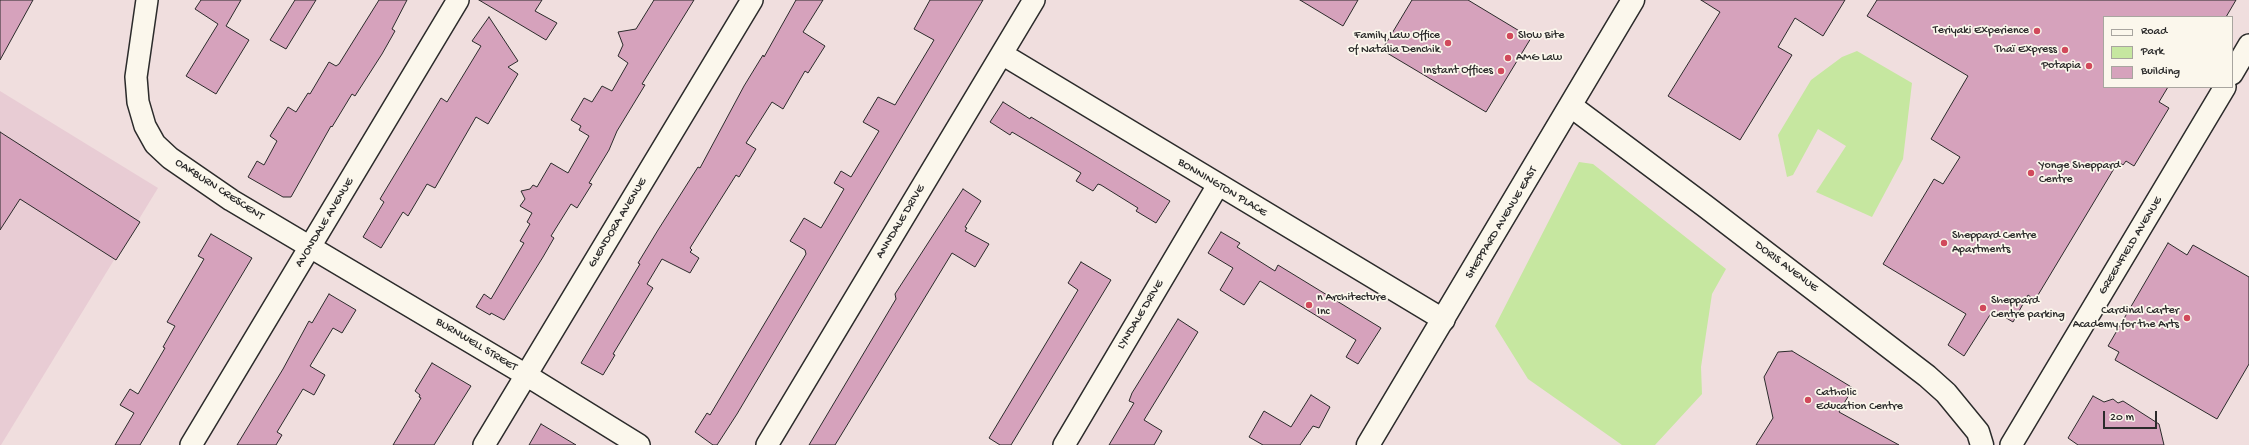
<!DOCTYPE html>
<meta charset="utf-8">
<style>
body{margin:0}
#map{position:relative;width:2249px;height:445px;overflow:hidden;background:#f0dede;font-family:"Gochi Hand",sans-serif}
canvas{display:block}
.legend{position:absolute;left:2103px;top:16px;width:130px;height:72px;box-sizing:border-box;background:#fbf7ec;border:1px solid #a8a59f;margin:0;padding:5px 7px;list-style:none;font-size:12px;color:#2b2b2b}
.legend li{display:flex;align-items:center;gap:8px;height:20px}
.legend b{width:20px;border:1px solid #a8a59f}
.scale{position:absolute;left:2103px;top:411px;width:54px;height:18px;box-sizing:border-box;border:2px solid #2b2b2b;border-top:0;padding-left:5px;font-size:12px;line-height:14px;white-space:nowrap;color:#2b2b2b;-webkit-text-stroke:3px #fbf7ec;paint-order:stroke}
</style>
<div id="map">
<canvas width="2249" height="445"></canvas>
<ul class="legend">
<li><b style="height:5px;background:#fbf7ec"></b>Road</li>
<li><b style="height:11px;background:#c6e7a0"></b>Park</li>
<li><b style="height:11px;background:#d6a2bc"></b>Building</li>
</ul>
<div class="scale">20 m</div>
</div>
<script>
const c = document.querySelector('canvas').getContext('2d');
c.lineJoin = 'round';
function paint(path, color) { c.fillStyle = color; c.fill(path, 'evenodd'); }
const shape = rows => new Path2D(rows.map(r => 'M' + r).join(''));
function stroke(path, color, width, dash) { c.strokeStyle = color; c.lineWidth = width; c.lineCap = dash ? 'butt' : 'round'; c.setLineDash(dash || []); c.stroke(path); }
function drawText(font, color, halo, rows, align = 'center') {
  c.font = font + ' "Gochi Hand",sans-serif'; c.lineWidth = 3.5; c.setLineDash([]); c.textBaseline = 'middle'; c.strokeStyle = halo; c.fillStyle = color; for (const [text, x, y, turn = 0] of rows) {
    c.save(); c.translate(x, y); c.rotate((+turn || 0) * Math.PI / 180); c.textAlign = isNaN(turn) ? turn : align; if (halo) c.strokeText(text, 0, 0); c.fillText(text, 0, 0); c.restore();
  }
}
paint(shape([
 [0,91,158,188,1,445,0,445]
]), '#e8ccd4');
paint(shape([
 [1857,51,1912,83,1903,159,1872,217,1816,192,1846,146,1818,129,1793,175,1787,177,1778,135,1811,80,1842,57],
 [1579,162,1593,164,1726,269,1712,294,1701,367,1702,394,1655,445,1622,445,1528,379,1495,326]
]), '#c6e7a0');
const building = shape([
 [0,0,33,0,0,60,0,0],
 [201,0,241,0,226,26,249,40,216,94,186,76,218,24,195,9,201,0],
 [295,0,316,0,286,49,270,40,295,0],
 [379,0,407,0,392,29,395,31,382,54,355,96,352,94,332,127,331,126,291,197,283,197,248,177,257,161,264,165,277,141,270,136,288,107,296,112,308,93,310,94,329,62,336,66,339,64,379,0],
 [479,0,542,0,535,11,557,23,546,40,479,0],
 [654,0,694,0,642,84,645,85,617,131,609,150,589,183,592,184,577,208,571,204,551,236,554,238,543,257,504,320,491,313,490,315,476,307,484,294,491,299,524,243,520,241,530,224,527,222,532,213,520,206,525,199,521,191,530,189,533,185,537,187,551,163,568,173,589,136,579,130,581,126,571,120,584,98,592,102,602,86,612,91,628,63,618,56,623,45,618,32,636,29,654,0],
 [796,0,823,0,803,32,825,46,808,73,805,71,783,109,772,102,746,143,756,149,739,177,736,175,690,248,692,250,690,252,699,258,690,273,662,259,647,284,653,288,613,354,615,355,603,375,581,363,640,264,638,263,658,230,698,167,700,168,744,86,763,55,764,57,796,0],
 [930,0,983,0,737,414,717,445,713,445,695,432,707,413,710,415,806,254,805,250,790,241,804,218,821,228,844,189,834,183,841,171,851,177,879,131,863,122,878,97,895,105,934,40,914,29,930,0],
 [1300,0,1358,0,1343,26,1300,0],
 [1412,0,1468,0,1531,38,1486,112,1382,50,1412,0],
 [1701,0,1845,0,1823,36,1795,18,1778,47,1792,55,1740,140,1668,96,1720,12,1701,0],
 [1877,0,2236,0,2226,17,2104,17,2104,87,2168,87,2159,102,2169,108,2134,166,2126,161,2123,165,2118,162,2035,300,2028,295,2013,322,1993,310,1964,356,1948,345,1966,314,1883,264,1934,179,1943,184,1960,157,1931,139,1968,76,1867,16,1877,0],
 [489,17,518,61,508,67,518,74,488,124,476,117,435,188,427,184,408,216,403,212,381,248,363,237,384,202,380,199,441,98,447,102,481,46,472,41,489,17],
 [1003,102,1030,119,1031,117,1170,201,1156,223,1136,211,1138,208,1101,185,1098,184,1093,191,1076,181,1081,173,1012,132,1010,135,990,122,1003,102],
 [0,132,140,222,116,260,20,199,0,230,0,132],
 [963,189,981,201,965,227,967,228,965,231,989,244,975,267,952,253,835,445,809,445,896,299,895,294,963,189],
 [1221,232,1240,243,1237,247,1275,271,1278,265,1381,328,1358,364,1346,357,1356,340,1260,281,1244,305,1220,290,1233,268,1208,253,1221,232],
 [211,234,252,258,140,445,115,445,134,413,120,405,130,389,138,394,165,348,163,347,175,326,167,322,204,259,198,256,211,234],
 [2168,243,2187,255,2193,245,2249,277,2249,364,2217,419,2115,360,2119,352,2108,346,2168,243],
 [1081,262,1111,280,1011,445,1000,445,989,438,1078,290,1068,283,1081,262],
 [329,294,356,310,342,333,333,328,310,366,325,375,314,395,303,389,277,432,282,435,276,445,237,445,283,369,309,321,312,323,329,294],
 [1178,319,1198,332,1144,420,1162,431,1154,445,1109,445,1134,403,1129,401,1132,393,1178,319],
 [1792,351,1853,388,1839,412,1899,445,1756,445,1773,418,1764,377,1778,352,1792,351],
 [432,363,471,386,434,445,393,445,421,398,419,397,420,395,415,391,432,363],
 [1311,395,1330,407,1319,428,1313,426,1300,445,1263,445,1249,437,1264,411,1291,427,1311,395],
 [2093,396,2104,402,2113,399,2118,403,2123,401,2159,424,2164,445,2078,445,2068,438,2093,396],
 [541,424,576,445,529,445,541,424]
]);
paint(building, '#d6a2bc');
stroke(building, '#2b2b2b', 1);
const minor = shape([
 [147,0,136,77,138,102,145,126,155,144,170,158,231,200,526,375,639,445],
 [1002,54,1444,320],
 [2232,74,2249,45],
 [191,445,458,0],
 [484,445,752,0],
 [767,445,1034,0],
 [1064,445,1218,185],
 [2011,445,2225,87]
]);
const tertiary = shape([
 [1571,106,1705,206,1927,376,1946,393,1978,432,1982,445]
]);
const secondary = shape([
 [1368,445,1633,0]
]);
stroke(minor, '#2b2b2b', 24);
stroke(tertiary, '#2b2b2b', 25);
stroke(secondary, '#2b2b2b', 25);
stroke(minor, '#fbf7ec', 21);
stroke(tertiary, '#fbf7ec', 22);
stroke(secondary, '#fbf7ec', 22);
for (const [x, y, r, color] of [
 [2037,31,4,"#d1495b"],
 [1510,36,4,"#d1495b"],
 [1448,43,4,"#d1495b"],
 [2065,50,4,"#d1495b"],
 [1508,58,4,"#d1495b"],
 [2089,66,4,"#d1495b"],
 [1501,71,4,"#d1495b"],
 [2031,173,4,"#d1495b"],
 [1944,243,4,"#d1495b"],
 [1309,305,4,"#d1495b"],
 [1983,308,4,"#d1495b"],
 [2187,318,4,"#d1495b"],
 [1808,400,4,"#d1495b"]
]) { const dot = new Path2D(); dot.arc(x, y, r, 0, 2 * Math.PI); c.fillStyle = color; c.fill(dot); stroke(dot, '#fbf7ec', 1.5); }
drawText('12px', '#2b2b2b', '#fbf7ec', [
 ["Teriyaki Experience",2029,31,"right"],
 ["Family Law Office",1440,36,"right"],
 ["of Natalia Denchik",1440,50,"right"],
 ["Slow Bite",1518,36],
 ["Thaï Express",2057,50,"right"],
 ["AMG Law",1516,58],
 ["Potapia",2081,66,"right"],
 ["Instant Offices",1493,71,"right"],
 ["Yonge Sheppard",2039,166],
 ["Centre",2039,180],
 ["Sheppard Centre",1952,236],
 ["Apartments",1952,250],
 ["n Architecture",1317,298],
 ["Inc",1317,312],
 ["Sheppard",1991,301],
 ["Centre parking",1991,315],
 ["Cardinal Carter",2179,311,"right"],
 ["Academy for the Arts",2179,325,"right"],
 ["Catholic",1816,393],
 ["Education Centre",1816,407]
], 'left');
drawText('12px', '#2b2b2b', '#fbf7ec', [
 ["BONNINGTON PLACE",1222,188,31],
 ["OAKBURN CRESCENT",219,190,33],
 ["ANNDALE DRIVE",901,222,-59],
 ["AVONDALE AVENUE",325,223,-59],
 ["GLENDORA AVENUE",618,223,-59],
 ["SHEPPARD AVENUE EAST",1502,223,-59],
 ["GREENFIELD AVENUE",2131,246,-59],
 ["DORIS AVENUE",1786,267,37],
 ["LYNDALE DRIVE",1141,315,-59],
 ["BURNWELL STREET",476,345,31]
]);
</script>
